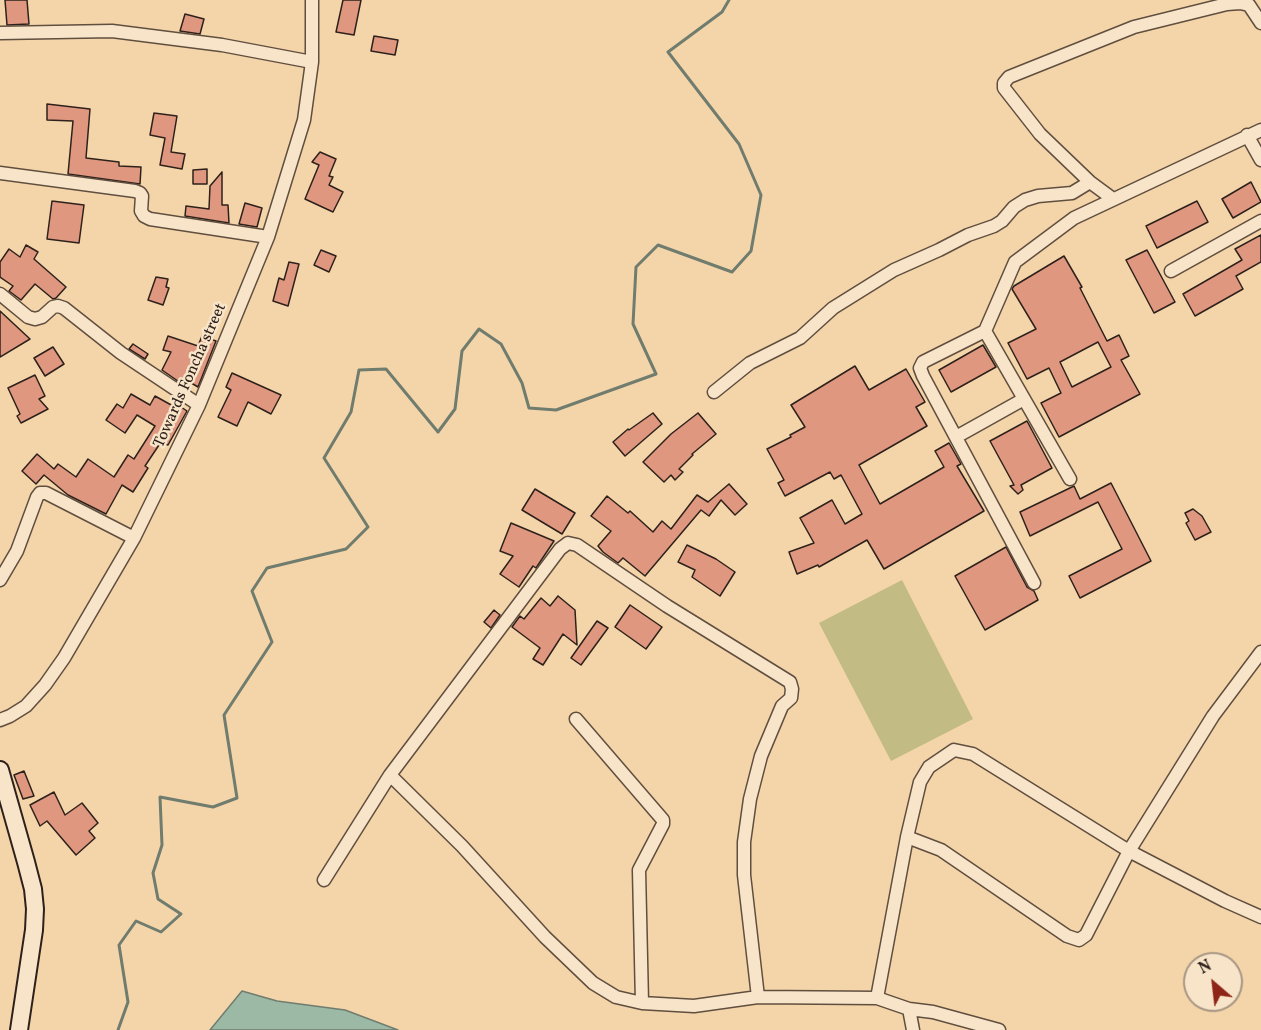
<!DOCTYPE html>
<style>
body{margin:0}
#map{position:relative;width:1261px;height:1030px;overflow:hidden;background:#f4d5aa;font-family:Vollkorn,serif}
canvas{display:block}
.north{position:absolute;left:1183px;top:952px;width:60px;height:60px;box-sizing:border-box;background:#f8e4c8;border:2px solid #a79683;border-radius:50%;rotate:332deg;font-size:16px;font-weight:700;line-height:24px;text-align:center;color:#2e211b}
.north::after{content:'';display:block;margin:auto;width:21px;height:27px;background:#8f2418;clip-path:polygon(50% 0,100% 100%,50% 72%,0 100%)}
</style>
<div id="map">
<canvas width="1261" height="1030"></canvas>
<div class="north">N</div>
</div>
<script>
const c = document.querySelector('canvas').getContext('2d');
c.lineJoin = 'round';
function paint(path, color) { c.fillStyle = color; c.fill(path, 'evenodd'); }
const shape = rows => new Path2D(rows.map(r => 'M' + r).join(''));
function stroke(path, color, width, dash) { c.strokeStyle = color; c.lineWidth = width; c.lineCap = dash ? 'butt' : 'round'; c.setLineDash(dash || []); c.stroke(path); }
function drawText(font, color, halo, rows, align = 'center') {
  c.font = font + ' Vollkorn,serif'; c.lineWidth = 5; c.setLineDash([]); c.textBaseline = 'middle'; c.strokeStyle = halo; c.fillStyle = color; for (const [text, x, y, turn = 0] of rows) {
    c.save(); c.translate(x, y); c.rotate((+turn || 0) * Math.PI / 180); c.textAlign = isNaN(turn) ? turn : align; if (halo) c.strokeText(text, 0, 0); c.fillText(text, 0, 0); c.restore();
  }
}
paint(shape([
 [902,580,973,719,891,761,819,623]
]), '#c2bb84');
const water = shape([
 [242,991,277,1001,345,1010,398,1030,210,1030,242,991]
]);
paint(water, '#9cb9a5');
stroke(water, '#707c6e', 1.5);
stroke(shape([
 [118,1030,128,1002,119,945,136,921,161,932,181,914,158,899,153,873,162,845,160,797,213,807,237,798,224,715,272,642,252,591,267,568,346,549,368,527,324,458,351,412,359,370,386,369,438,432,455,409,462,351,479,329,501,344,522,383,529,408,556,410,656,374,633,324,636,267,658,245,732,272,751,251,761,195,739,144,668,52,722,12,729,0]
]), '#707c6e', 3);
const building = shape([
 [5,0,27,0,29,24,7,25,5,0],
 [343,0,361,0,354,35,336,32,343,0],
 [185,14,204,19,200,34,180,31,185,14],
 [374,36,398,40,395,55,371,51,374,36],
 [47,104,90,109,86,158,119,162,119,166,141,167,140,184,68,174,73,121,47,120,47,104],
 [154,113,177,116,171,152,185,154,182,169,160,165,165,138,150,135,154,113],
 [320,152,336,159,329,176,333,177,329,185,343,192,333,212,305,199,319,165,312,162,320,152],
 [207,169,207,184,193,184,193,170,207,169],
 [222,172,222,205,228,205,229,223,185,216,186,206,209,209,210,186,222,172],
 [1251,182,1261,202,1233,218,1222,199,1251,182],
 [52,201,84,205,79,243,47,239,52,201],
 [1197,201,1208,222,1157,248,1146,226,1197,201],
 [245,203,262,208,257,227,239,224,245,203],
 [1261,235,1261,262,1236,276,1243,289,1195,316,1183,294,1242,260,1235,249,1261,235],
 [26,245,38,252,34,259,66,287,56,298,53,299,35,284,21,300,9,291,13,286,0,277,0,262,9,249,20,257,26,245],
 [321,250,336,256,329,272,314,265,321,250],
 [1147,250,1175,302,1154,313,1126,260,1147,250],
 [1064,256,1082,287,1080,288,1107,341,1119,335,1129,356,1121,360,1140,394,1059,437,1041,403,1061,393,1049,368,1027,379,1008,343,1036,329,1012,289,1014,286,1064,256],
 [1098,342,1111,367,1072,387,1060,362,1098,342],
 [289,262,299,264,288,306,273,301,279,278,284,280,289,262],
 [156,277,168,279,166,287,169,288,163,305,148,300,156,277],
 [0,311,30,339,0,357,0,311],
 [168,336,198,346,202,336,216,341,198,387,188,381,185,386,162,370,171,352,163,350,168,336],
 [133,344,148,354,145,359,129,349,133,344],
 [983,345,996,367,951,392,939,370,983,345],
 [53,347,64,364,45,376,34,358,53,347],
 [855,366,869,390,906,369,925,402,916,407,927,426,859,465,880,504,944,467,935,451,949,443,961,464,957,466,984,511,884,569,867,540,819,567,818,565,797,574,789,552,814,543,800,518,832,500,845,524,862,514,841,475,834,479,830,472,785,496,778,483,784,480,767,449,791,437,790,435,805,427,791,405,855,366],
 [232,373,281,395,271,414,248,402,237,426,218,417,231,390,226,387,232,373],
 [35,375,45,396,39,399,48,409,21,423,17,416,20,414,8,388,35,375],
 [131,394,150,405,155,396,173,406,175,403,187,411,168,445,161,442,145,466,148,468,133,492,122,485,106,514,68,495,44,475,36,484,22,471,37,454,54,469,58,464,76,477,88,459,114,477,128,455,134,459,155,426,137,415,125,433,106,420,117,404,123,408,131,394],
 [653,413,662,424,625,456,613,442,628,429,629,430,653,413],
 [698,413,716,434,692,454,693,455,679,469,683,472,675,480,671,475,664,482,643,462,671,434,698,413],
 [1027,421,1052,468,1021,485,1023,490,1018,494,1010,486,1014,485,990,441,1027,421],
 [1111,483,1151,561,1080,598,1069,576,1122,549,1098,502,1030,536,1020,512,1072,487,1074,486,1080,499,1111,483],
 [729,484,747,504,735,515,721,500,709,516,701,510,645,576,623,558,618,563,603,552,598,546,611,531,591,516,607,496,628,513,630,511,653,532,662,521,671,529,697,495,708,502,729,484],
 [535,489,575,513,562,534,522,510,535,489],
 [1193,509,1202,516,1211,532,1195,540,1186,523,1189,521,1185,513,1193,509],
 [511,523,554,541,536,568,533,566,519,587,500,574,513,556,500,551,511,523],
 [687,545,716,559,735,572,720,596,692,577,695,570,678,562,687,545],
 [1006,547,1027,587,1034,591,1038,600,985,630,955,576,1006,547],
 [558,596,575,610,577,645,563,634,543,665,533,659,540,648,512,627,520,616,524,619,541,598,550,606,558,596],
 [630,605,662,627,646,649,615,627,630,605],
 [494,610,500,615,491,628,484,622,494,610],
 [597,621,608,628,581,665,571,658,597,621],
 [24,771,34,796,23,799,14,775,24,771],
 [54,792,65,815,82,803,98,823,89,831,95,838,76,855,47,821,40,826,30,805,54,792]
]);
paint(building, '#df987f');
stroke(building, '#2e211b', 1.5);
const street = shape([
 [0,33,112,31,222,45,312,62],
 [1247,135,1261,160],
 [0,173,135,191,140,193,142,196,141,211,144,216,150,219,268,237],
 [1113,199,1090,182,1040,134,1004,88,1004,83,1009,77,1134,27,1227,4,1240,3,1249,5,1261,23],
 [1171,271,1261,221],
 [0,294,28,317,35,319,42,317,53,307,58,306,64,308,121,353,199,405],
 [985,331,1070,479],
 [714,392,750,363,800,338,833,308,894,270,939,250,968,235,994,226,1002,221,1014,207,1025,200,1038,196,1072,193,1090,182],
 [956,437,1024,399],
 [0,580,17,551,37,497,40,493,46,493,134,538],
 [1034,583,923,376,920,368,923,362,985,331,1015,262,1074,218,1261,130],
 [576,719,663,820,663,824,639,870,642,1003],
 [0,720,10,716,26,706,45,685,64,658,134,538,199,405,268,237,304,120,312,62,312,0],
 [390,775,462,846,545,937,593,983,616,997,642,1003,694,1006,758,997,877,998,909,1009,933,1012,999,1030],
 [907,837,941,850,1067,936,1079,940,1086,935,1129,851,1213,716,1261,652],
 [324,880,390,775,560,549,568,543,577,545,667,606,790,682,792,689,791,698,782,706,761,756,750,799,744,842,744,875,758,997],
 [877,998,907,837,920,782,929,767,954,750,973,754,1129,851,1225,901,1261,917],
 [909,1009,913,1030]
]);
const secondary = shape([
 [0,770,26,862,33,889,35,909,34,930,19,1030]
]);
stroke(street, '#604e3f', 15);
stroke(secondary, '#2e211b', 20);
stroke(street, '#f8e4c8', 12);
stroke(secondary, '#f8e4c8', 16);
drawText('16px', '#2e211b', '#f8e4c8', [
 ["Towards Foncha street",191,376,-66]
]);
</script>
